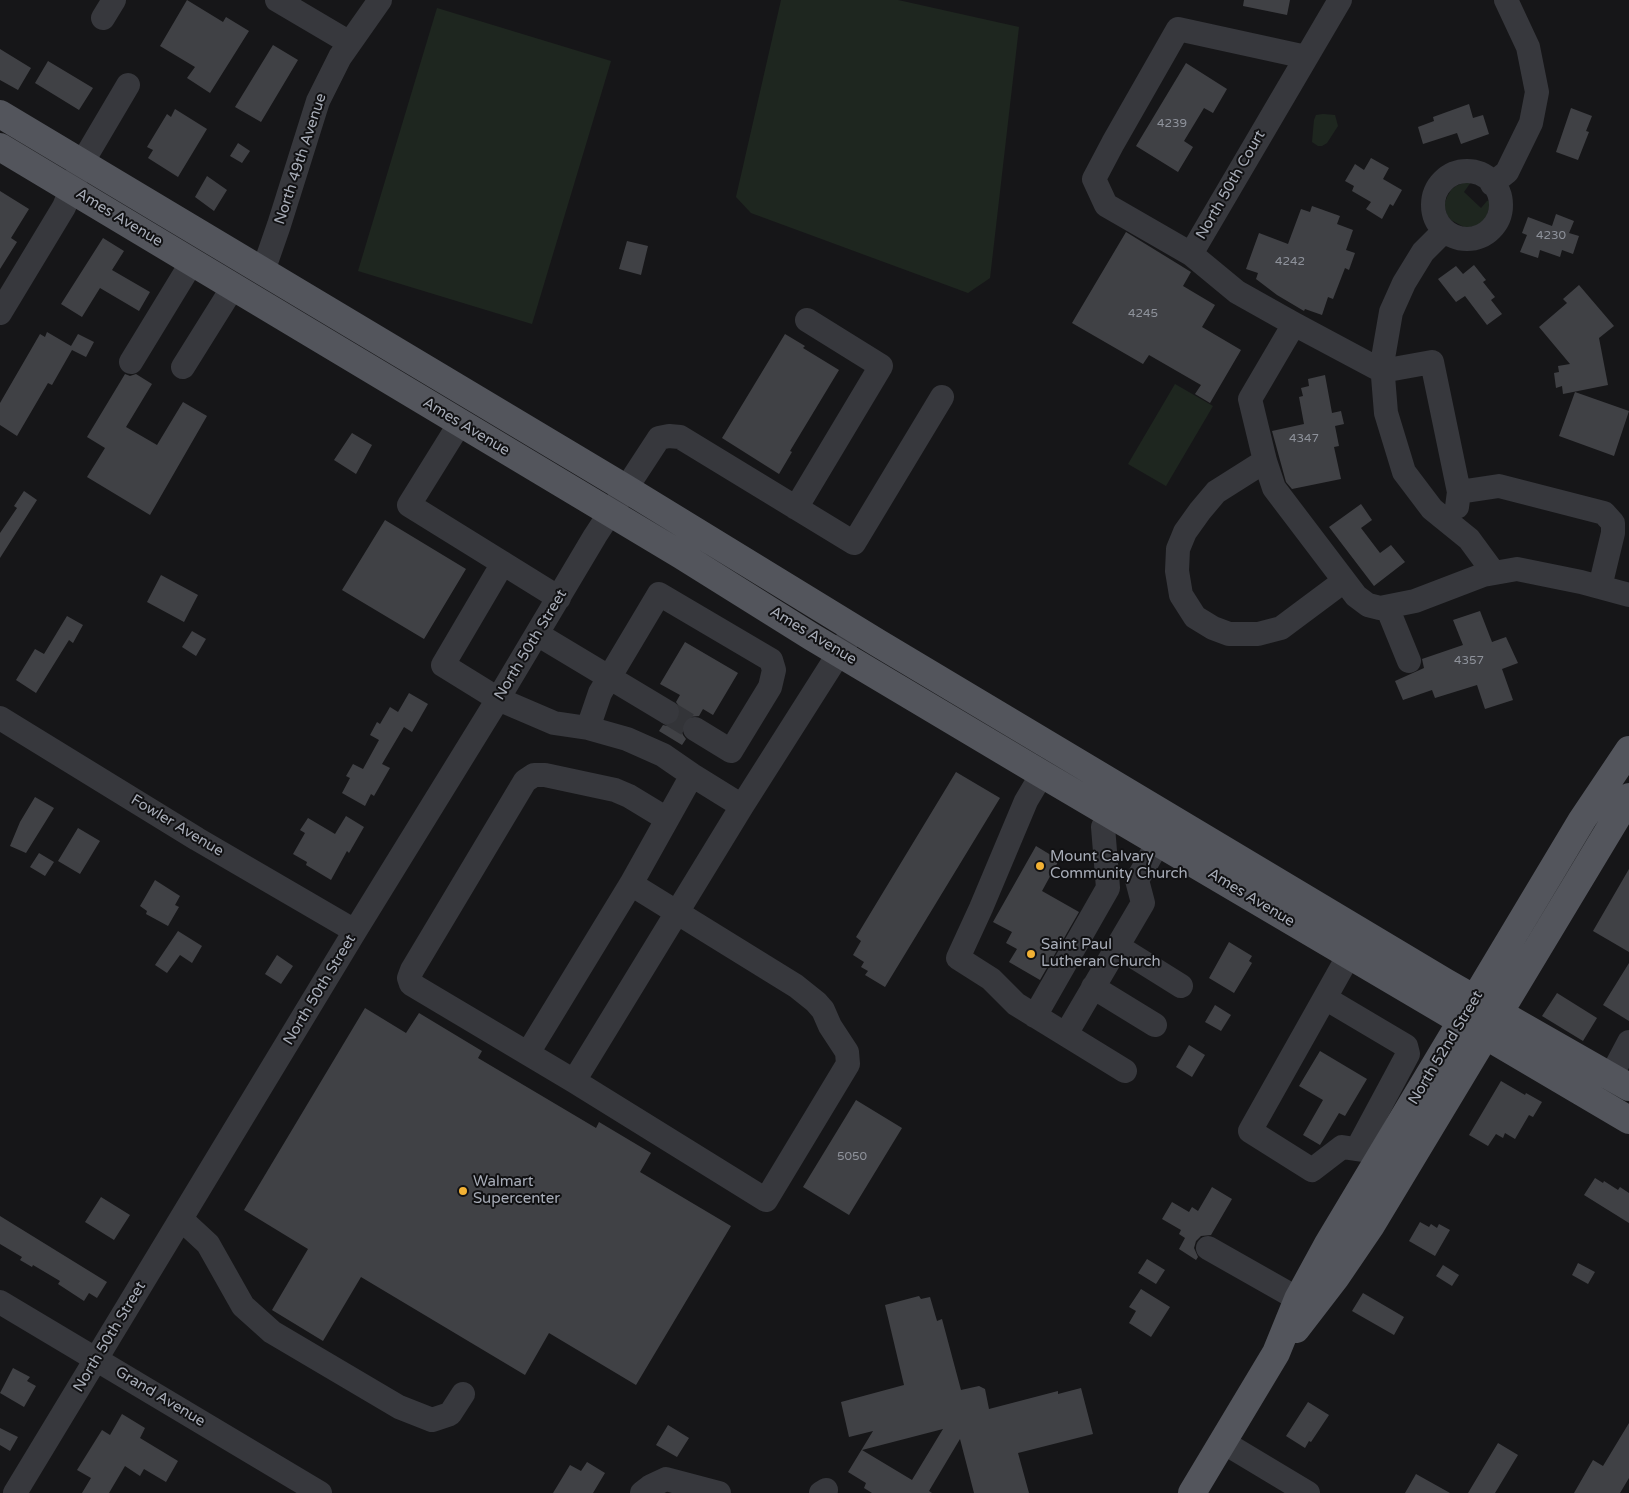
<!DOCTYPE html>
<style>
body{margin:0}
canvas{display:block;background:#161618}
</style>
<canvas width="1629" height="1493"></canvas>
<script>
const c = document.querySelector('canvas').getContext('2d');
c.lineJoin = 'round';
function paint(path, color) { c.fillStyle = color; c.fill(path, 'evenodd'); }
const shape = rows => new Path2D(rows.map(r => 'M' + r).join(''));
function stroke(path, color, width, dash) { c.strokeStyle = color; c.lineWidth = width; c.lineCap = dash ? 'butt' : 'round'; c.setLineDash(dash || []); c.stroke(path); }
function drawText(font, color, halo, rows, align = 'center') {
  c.font = font + ' "Varela Round",sans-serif'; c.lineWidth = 4; c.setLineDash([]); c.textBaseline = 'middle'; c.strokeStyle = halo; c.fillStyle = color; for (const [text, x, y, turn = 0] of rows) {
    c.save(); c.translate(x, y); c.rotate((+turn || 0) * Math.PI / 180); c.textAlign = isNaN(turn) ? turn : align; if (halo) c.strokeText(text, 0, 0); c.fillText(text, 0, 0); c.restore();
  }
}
paint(shape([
 [781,0,898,0,1019,27,990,278,968,293,751,213,736,197],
 [437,8,611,61,532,324,358,271],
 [1323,114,1335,115,1338,126,1327,143,1322,146,1318,146,1312,142,1314,120,1316,115],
 [1465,182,1471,182,1464,192,1481,208,1487,201,1490,200,1490,206,1485,220,1476,226,1470,227,1464,227,1451,220,1447,215,1444,205,1447,197,1451,190,1456,186],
 [1175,384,1213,406,1166,486,1128,464]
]), '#1e261f');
paint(shape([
 [187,0,223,22,226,17,249,31,210,93,187,78,195,67,160,46],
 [1244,0,1290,0,1287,15,1243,6],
 [273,45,298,60,261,122,235,107],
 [0,49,31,68,18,90,0,80],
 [48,61,93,88,79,110,35,83],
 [1186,63,1227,89,1213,113,1204,108,1184,141,1193,147,1178,172,1136,146],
 [1469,104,1473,118,1483,115,1489,134,1461,144,1457,133,1423,144,1418,127,1434,121,1433,117],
 [1571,108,1592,116,1586,131,1589,132,1578,160,1556,152],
 [175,109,207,129,178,177,148,158,153,150,147,147,167,114,171,117],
 [238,143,250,151,242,163,230,156],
 [1371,158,1389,168,1383,179,1402,190,1393,206,1390,204,1382,219,1366,209,1371,202,1352,191,1354,186,1345,181,1355,164,1364,170],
 [207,176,227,190,214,211,195,197],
 [0,191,29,209,11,238,17,242,0,269],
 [1312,206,1340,216,1337,224,1353,230,1346,250,1355,253,1349,270,1345,268,1333,299,1328,297,1322,315,1305,309,1304,311,1277,295,1256,279,1258,273,1246,269,1259,233,1288,244,1301,209,1310,212],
 [1556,214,1574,221,1569,233,1579,236,1573,254,1562,250,1560,257,1540,250,1538,258,1520,252,1527,235,1522,233,1528,217,1552,226],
 [1126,232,1191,272,1183,286,1215,305,1202,327,1241,350,1210,403,1195,394,1201,385,1149,355,1143,364,1072,323],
 [103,238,124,251,112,270,150,292,139,311,100,288,82,317,61,304],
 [627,241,648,246,641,275,619,269],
 [1474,265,1486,280,1483,282,1495,297,1491,300,1502,314,1487,325,1465,296,1456,302,1438,279,1456,266,1463,274],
 [1579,285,1614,326,1599,338,1608,385,1563,394,1562,386,1556,388,1554,373,1559,372,1558,366,1570,364,1539,327,1567,303,1563,299],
 [47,332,71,346,78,334,94,342,86,357,72,350,52,385,48,383,17,436,0,425,0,403,40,334,45,337],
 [785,334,805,346,803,348,839,370,790,451,792,452,779,474,722,438],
 [125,374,130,376,136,374,152,384,126,427,157,445,183,402,207,416,150,515,87,477,105,448,87,437],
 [1325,375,1332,413,1341,411,1344,424,1335,426,1339,446,1334,447,1341,479,1292,489,1286,482,1272,431,1304,424,1299,397,1303,396,1301,388,1309,386,1308,379],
 [1575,392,1629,411,1614,456,1559,436],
 [352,433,372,445,356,474,334,460],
 [24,491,37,500,0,558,0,533,17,508,14,506],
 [1361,504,1372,520,1361,528,1380,553,1391,545,1405,562,1374,586,1329,527],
 [385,520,466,569,424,639,342,590],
 [161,575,198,595,184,622,147,602],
 [1480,611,1492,642,1506,637,1518,663,1502,669,1513,700,1485,709,1477,685,1435,698,1432,690,1403,700,1395,681,1424,668,1422,659,1463,645,1453,620],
 [67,616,83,625,73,643,69,640,36,693,16,680,35,649,44,654],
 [192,631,206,639,196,656,182,647],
 [685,642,738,673,713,715,703,709,699,716,689,717,684,721,681,729,683,735,686,739,682,745,659,731,663,725,667,726,674,724,678,719,681,713,679,706,676,702,680,695,660,684],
 [409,693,428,704,412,732,404,727,382,764,390,768,374,796,371,794,365,806,342,793,350,778,346,776,353,764,363,769,379,740,370,735,377,722,380,724,390,707,398,712],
 [956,772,1000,798,885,987,865,975,868,971,861,967,864,962,853,955,861,941,856,937],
 [35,797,54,808,26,853,10,846,20,822],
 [346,816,364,827,349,853,347,851,331,880,306,865,307,862,293,854,305,833,300,830,308,818,335,834],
 [78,828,100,841,80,874,58,861],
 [1036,846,1059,860,1042,891,1079,912,1040,980,1009,962,1017,949,1006,943,1012,932,993,922],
 [39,853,54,862,45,876,30,867],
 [1629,869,1629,952,1593,931],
 [155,880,180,896,175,905,179,907,168,926,146,914,147,911,140,906],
 [178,931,202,946,192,963,180,955,167,973,155,965],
 [1229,942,1252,956,1249,961,1252,963,1234,993,1209,978],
 [277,955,293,966,281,984,265,974],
 [1629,963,1629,1021,1603,1005],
 [1557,993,1597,1018,1583,1041,1542,1016],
 [1215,1005,1231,1015,1221,1031,1205,1022],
 [365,1008,406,1033,419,1013,482,1051,478,1058,596,1128,599,1122,651,1153,640,1172,731,1226,636,1385,549,1333,525,1375,361,1277,323,1341,272,1310,308,1249,244,1210],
 [1189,1045,1205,1055,1192,1077,1176,1067],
 [1320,1051,1367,1079,1345,1116,1339,1113,1320,1145,1303,1135,1323,1100,1299,1086],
 [1501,1081,1525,1095,1526,1093,1542,1102,1533,1117,1529,1115,1515,1139,1505,1133,1503,1138,1496,1134,1488,1146,1469,1135],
 [856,1100,902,1128,849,1215,803,1187],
 [1595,1178,1603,1183,1604,1181,1618,1190,1620,1187,1629,1193,1629,1223,1584,1195],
 [1212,1187,1232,1199,1211,1235,1201,1236,1196,1241,1194,1248,1198,1257,1196,1260,1179,1249,1185,1238,1179,1234,1181,1230,1162,1219,1172,1202,1189,1212,1192,1207,1198,1211],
 [101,1197,130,1215,114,1240,85,1222],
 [0,1216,107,1282,97,1298,89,1293,84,1301,58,1284,60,1281,33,1265,32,1267,20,1260,22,1257,0,1244],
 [1420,1222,1429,1227,1431,1224,1437,1228,1439,1224,1450,1230,1435,1256,1409,1241],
 [1147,1259,1165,1270,1156,1284,1138,1273],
 [1578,1263,1595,1272,1588,1284,1572,1275],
 [1443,1265,1459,1275,1452,1286,1436,1276],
 [1141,1289,1170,1307,1151,1337,1129,1323,1136,1311,1129,1307],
 [1363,1293,1404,1317,1394,1335,1352,1311],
 [919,1296,921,1299,930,1297,937,1321,942,1319,961,1390,979,1386,985,1389,989,1409,1058,1391,1058,1394,1081,1388,1093,1434,1018,1453,1029,1493,974,1493,960,1439,929,1491,932,1493,872,1493,864,1488,866,1483,848,1472,873,1431,849,1437,841,1402,904,1385,885,1305],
 [943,1429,912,1480,862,1450],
 [13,1368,30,1377,27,1381,36,1386,24,1407,0,1393],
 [1308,1402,1329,1415,1311,1442,1309,1441,1305,1448,1286,1436],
 [122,1414,145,1428,140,1438,178,1461,166,1482,144,1469,140,1476,125,1466,109,1493,82,1493,91,1478,77,1470,102,1430,110,1435],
 [1629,1423,1629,1478,1620,1493,1574,1493,1593,1460,1603,1466],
 [668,1425,689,1438,677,1457,656,1445],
 [0,1428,18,1437,10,1451,0,1445],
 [1498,1443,1518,1455,1495,1493,1468,1493],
 [587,1462,605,1473,593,1493,553,1493,570,1465,581,1471],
 [1416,1474,1450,1493,1405,1493]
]), '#404145');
stroke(shape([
 [667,712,695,729]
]), '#333438', 24, [24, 12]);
stroke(shape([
 [277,0,350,43],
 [103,18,114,0],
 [1306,57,1178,29,1113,143,1094,179,1106,205,1191,254,1237,292,1294,324,1382,371,1432,362,1459,492],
 '1433 205a34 34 0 1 1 68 0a34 34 0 1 1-68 0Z',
 [1492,184,1507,172,1531,123,1537,92,1528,47,1506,0],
 [1444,231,1423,252,1404,283,1391,312,1382,364,1386,413,1404,472,1432,509,1469,539,1494,573],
 [1191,254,1340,0],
 [263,271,279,225,318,101,340,57,380,0],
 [0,313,64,207,82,163,128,85],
 [1294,324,1250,399,1265,461,1274,488,1356,596,1368,605,1380,608,1415,601,1483,575,1517,569,1581,582,1629,595],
 [131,362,192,262],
 [183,367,233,287],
 [460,423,409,505,559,598],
 [1265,461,1216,492,1200,511,1185,532,1178,549,1177,571,1181,595,1195,617,1213,628,1229,634,1258,634,1281,628,1344,581],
 [1457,507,1459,492,1499,486,1604,513,1613,523,1613,533,1600,587],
 [796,508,881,366,807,320],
 [503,563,443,665,498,699,554,723,588,728,627,739,663,755,692,775,742,806],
 [1387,607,1409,661],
 [537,634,667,712],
 [0,718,197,839,355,931],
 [588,728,600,693,659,594,771,660,774,670,770,687,731,751,695,729],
 [1042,774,1026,801,981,908,958,958,991,979,1016,1004,1125,1071],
 [631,884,796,986,816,1002,823,1010,830,1026,847,1052,848,1064,766,1200,574,1081,411,984,409,978,412,970,525,781,534,775,545,775,615,790,629,796,667,819],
 [1117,946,1181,986],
 [1349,955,1250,1131,1312,1170,1342,1147,1383,1153,1396,1161],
 [1093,987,1155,1025],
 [1325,998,1406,1046,1408,1054,1357,1149],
 [1035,1016,1108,888,1103,827,1110,814],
 [1066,1034,1143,903,1137,880,1158,843],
 [528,1053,631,884,692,775],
 [1611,1076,1629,1042],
 [574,1081,742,806,855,628],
 [181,1219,208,1244,243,1306,272,1332,399,1407,432,1420,450,1414,463,1394],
 [1208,1248,1298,1299],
 [0,1302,320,1493],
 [1223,1442,1308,1493],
 [15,1493,355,931,498,699,595,536,659,438,669,436,680,437,854,543,942,397],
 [642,1493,651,1486,666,1479,719,1493],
 [821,1493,826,1490]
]), '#37383d', 24);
stroke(shape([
 [0,114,625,488,878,643,1445,982,1629,1087],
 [0,147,681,555,812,637,1042,774,1629,1120],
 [1296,1329,1336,1277,1370,1227,1629,797],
 [1192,1493,1276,1353,1298,1299,1328,1244,1582,820,1629,750]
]), '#53555c', 28);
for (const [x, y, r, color] of [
 [1040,866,5,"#f2b134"],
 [1031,954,5,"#f2b134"],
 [463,1191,5,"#f2b134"]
]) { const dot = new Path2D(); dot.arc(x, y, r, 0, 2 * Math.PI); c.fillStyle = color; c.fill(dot); stroke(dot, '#111113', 2); }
drawText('12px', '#8e929b', null, [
 ["4239",1172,124],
 ["4230",1551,236],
 ["4242",1290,262],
 ["4245",1143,314],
 ["4347",1304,439],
 ["4357",1469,661],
 ["5050",852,1157]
]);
drawText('15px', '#a8adb8', '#111113', [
 ["North 49th Avenue",301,159,-72],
 ["North 50th Court",1231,185,-60],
 ["Ames Avenue",119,218,31],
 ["Ames Avenue",466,427,31],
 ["Ames Avenue",813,636,31],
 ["North 50th Street",531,645,-59],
 ["Fowler Avenue",177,826,31],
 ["Ames Avenue",1251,898,31],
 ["North 50th Street",320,990,-59],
 ["North 52nd Street",1446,1048,-59],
 ["North 50th Street",110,1337,-59],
 ["Grand Avenue",160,1397,31]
]);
drawText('15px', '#a8adb8', '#111113', [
 ["Mount Calvary",1050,857],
 ["Community Church",1050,874],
 ["Saint Paul",1041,945],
 ["Lutheran Church",1041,962],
 ["Walmart",473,1182],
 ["Supercenter",473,1199]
], 'left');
</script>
